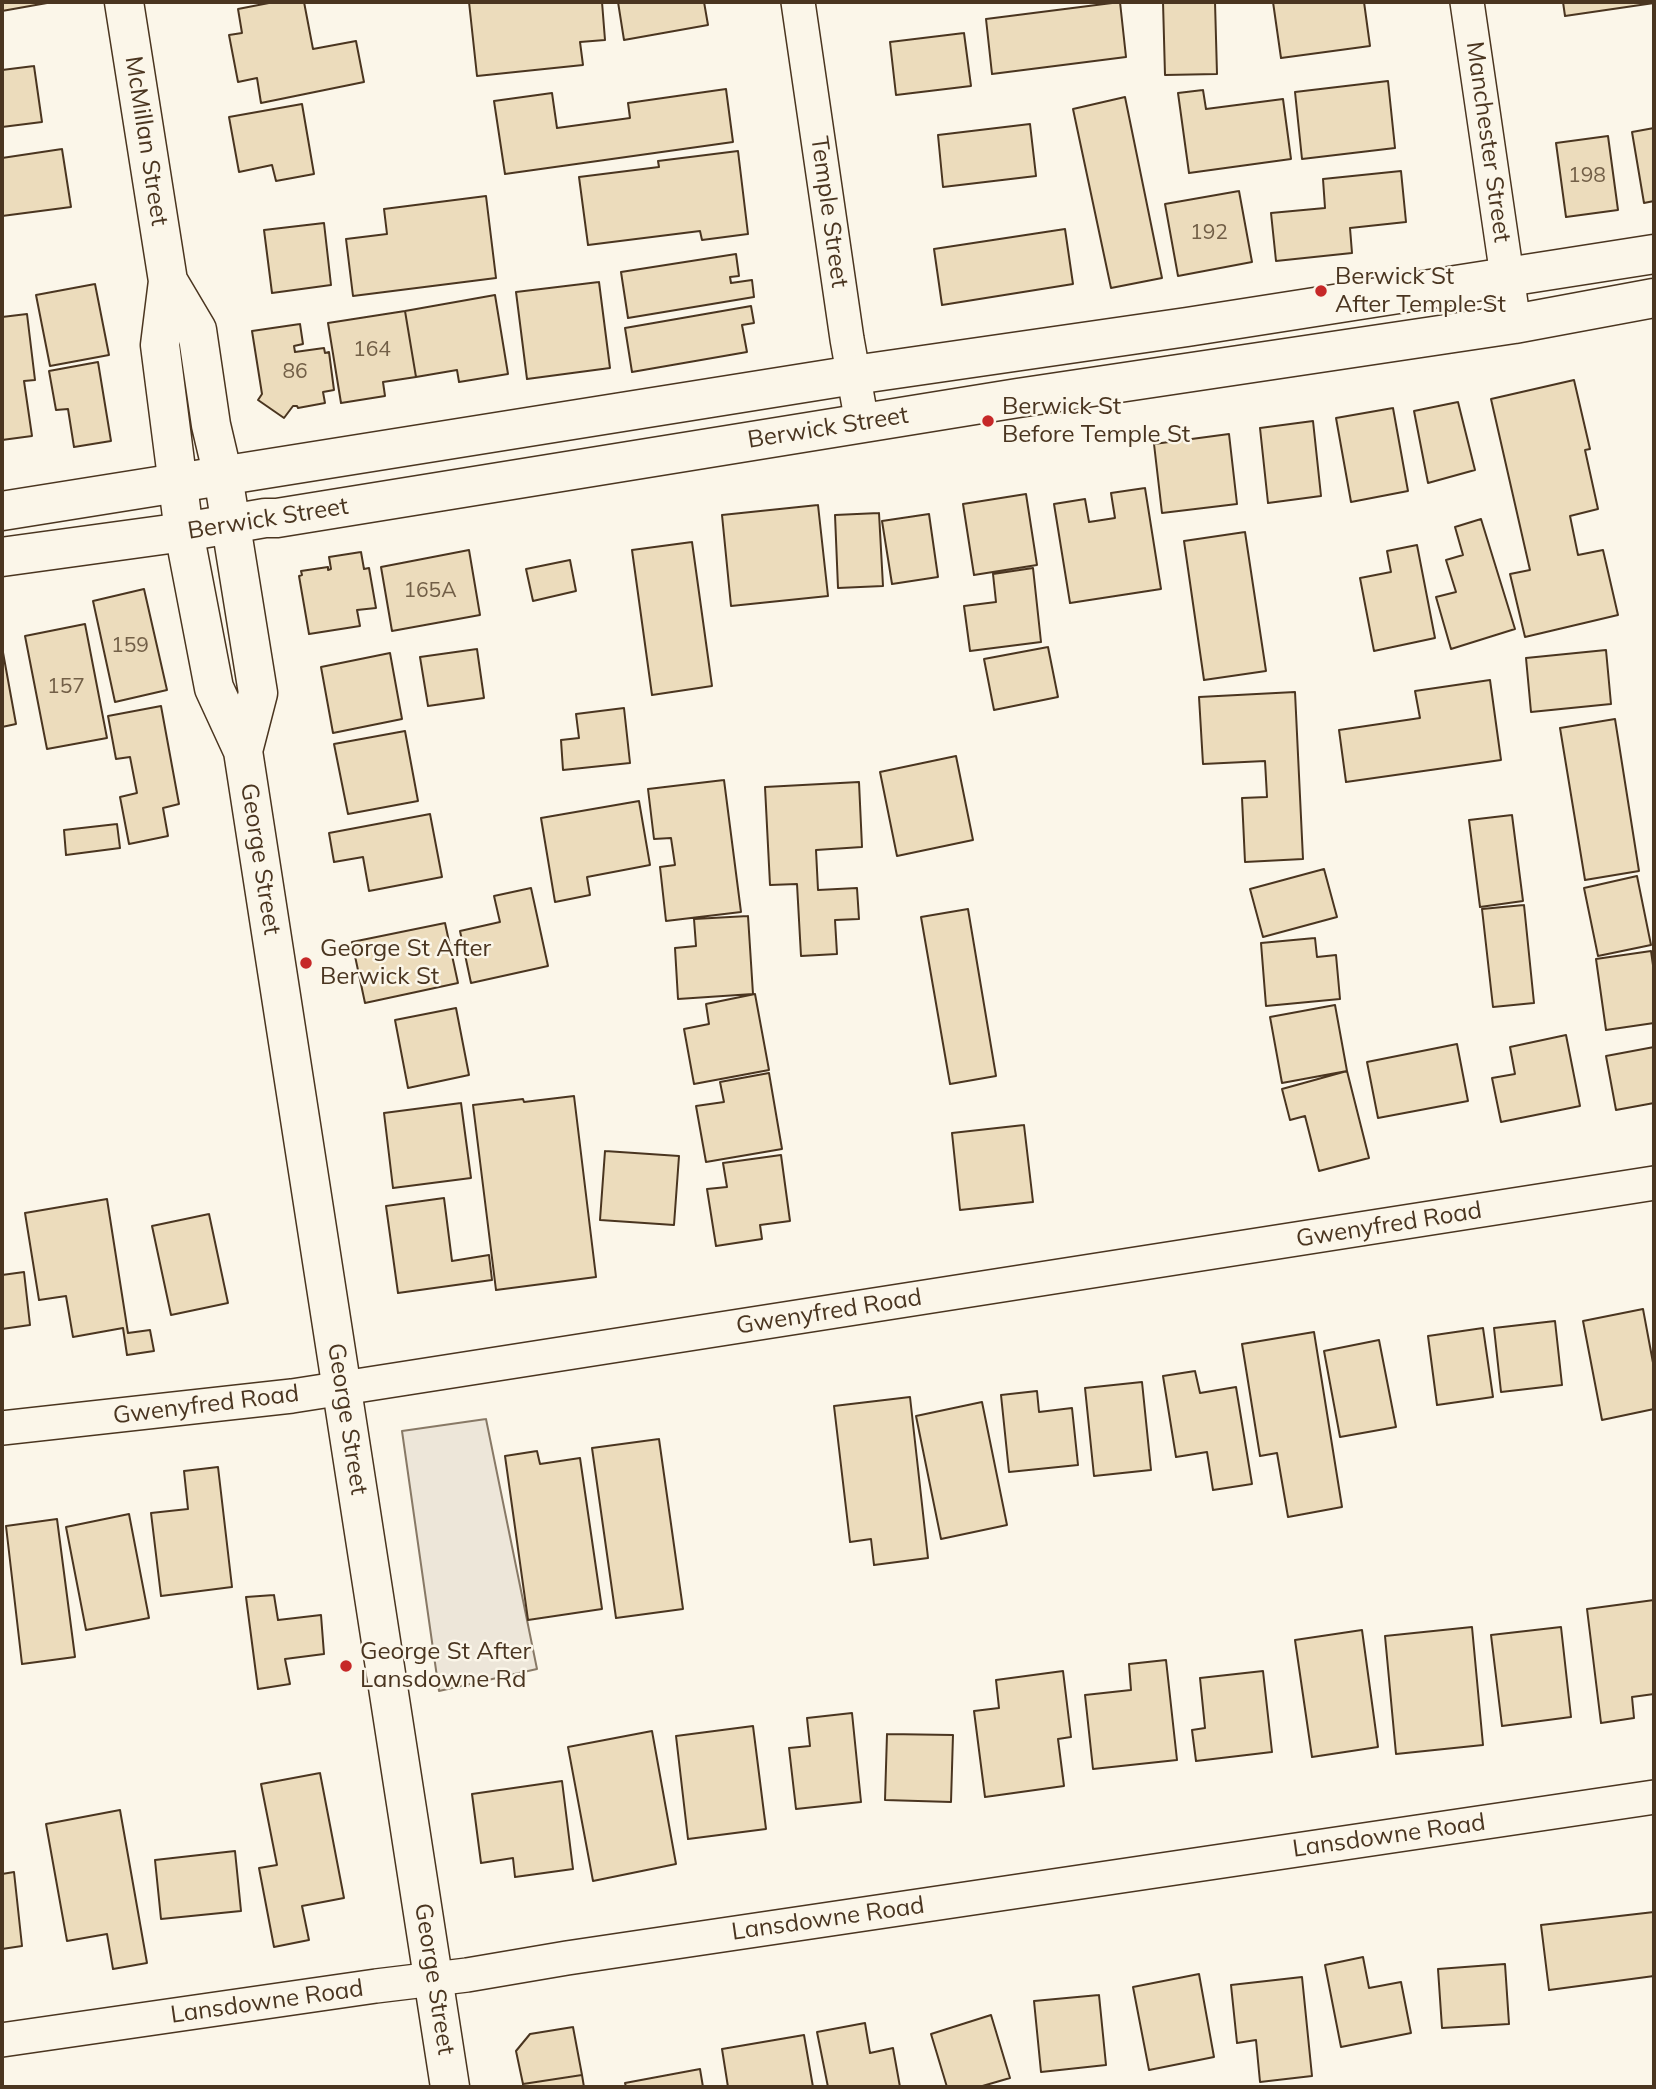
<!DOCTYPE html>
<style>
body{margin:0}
#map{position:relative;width:1656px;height:2089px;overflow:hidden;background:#fbf6e9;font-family:Mulish,sans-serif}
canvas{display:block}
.frame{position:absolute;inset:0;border:4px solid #4a3520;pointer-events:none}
</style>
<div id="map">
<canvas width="1656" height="2089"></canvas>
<div class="frame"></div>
</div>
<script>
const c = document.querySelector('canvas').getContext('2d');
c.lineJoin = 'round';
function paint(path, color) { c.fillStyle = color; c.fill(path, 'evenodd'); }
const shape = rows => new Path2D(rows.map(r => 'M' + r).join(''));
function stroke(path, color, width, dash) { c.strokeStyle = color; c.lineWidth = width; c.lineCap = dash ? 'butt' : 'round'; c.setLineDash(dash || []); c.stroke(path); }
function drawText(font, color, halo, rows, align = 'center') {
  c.font = font + ' Mulish,sans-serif'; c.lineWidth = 5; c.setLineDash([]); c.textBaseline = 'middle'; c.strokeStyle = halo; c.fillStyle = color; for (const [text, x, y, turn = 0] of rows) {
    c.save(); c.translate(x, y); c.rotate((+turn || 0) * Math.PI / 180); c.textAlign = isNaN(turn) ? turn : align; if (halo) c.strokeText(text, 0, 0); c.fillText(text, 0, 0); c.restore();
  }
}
const green = shape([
 [486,1419,537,1669,439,1691,402,1431,486,1419]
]);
paint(green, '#ede6d9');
stroke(green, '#887966', 2);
const building = shape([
 [2,2,46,2,47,3,2,11,2,2],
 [274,2,304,2,313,49,356,41,364,82,261,103,257,78,238,82,229,35,242,33,238,9,274,2],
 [469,2,602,2,605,40,580,42,583,65,477,76,469,2],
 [618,2,704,2,708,25,624,40,618,2],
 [1120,2,1126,57,992,74,986,19,1120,2],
 [1163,2,1215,2,1217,74,1165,75,1163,2],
 [1273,2,1364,2,1370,46,1281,58,1273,2],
 [1563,2,1654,2,1654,3,1565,16,1563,2],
 [964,33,971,86,896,95,890,42,964,33],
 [34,66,42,122,2,127,2,70,34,66],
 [1388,81,1395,148,1302,159,1295,92,1388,81],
 [726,89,733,142,505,174,494,101,552,93,557,128,630,118,628,103,726,89],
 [1203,90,1206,109,1283,99,1291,159,1189,173,1178,93,1203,90],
 [1125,97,1162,278,1111,288,1073,109,1125,97],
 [302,104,314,174,276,181,272,165,239,172,229,117,302,104],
 [1030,124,1036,176,943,187,938,135,1030,124],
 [1654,128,1654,201,1644,203,1632,132,1654,128],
 [1608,136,1618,210,1566,217,1556,143,1608,136],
 [62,149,71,207,2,216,2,158,62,149],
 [738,151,748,234,702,240,700,231,588,245,579,177,659,167,658,161,738,151],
 [1401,171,1406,222,1350,228,1352,253,1276,261,1271,213,1325,208,1323,179,1401,171],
 [1239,191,1252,262,1178,276,1165,204,1239,191],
 [486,196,496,278,353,296,346,239,387,234,384,209,486,196],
 [324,223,331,285,272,293,264,230,324,223],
 [1065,229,1073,284,942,305,934,249,1065,229],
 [736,254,739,276,730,277,731,283,752,280,754,297,628,318,621,272,736,254],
 [599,282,610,368,527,379,516,292,599,282],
 [95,284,109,355,50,366,36,295,95,284],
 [495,295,508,374,459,382,457,370,416,377,405,311,495,295],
 [751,306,754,323,742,325,747,352,632,372,625,328,751,306],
 [405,311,416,377,383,382,385,396,341,403,328,323,405,311],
 [27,314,35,380,24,381,32,436,2,440,2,317,27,314],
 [300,324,303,344,294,346,295,352,324,348,325,353,329,352,334,390,323,392,325,403,298,408,297,406,293,406,284,418,258,400,262,394,252,331,300,324],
 [98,362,111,441,74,447,68,409,56,410,49,371,98,362],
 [1574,380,1590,449,1585,450,1598,509,1570,516,1578,555,1603,550,1618,615,1525,637,1510,574,1530,570,1491,399,1574,380],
 [1458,402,1475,470,1428,483,1414,411,1458,402],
 [1393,408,1408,491,1351,502,1336,418,1393,408],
 [1313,421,1321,496,1268,503,1260,428,1313,421],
 [1229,434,1237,504,1162,513,1154,444,1229,434],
 [1145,488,1161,589,1070,603,1054,504,1085,499,1089,522,1115,518,1111,493,1145,488],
 [1026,494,1037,565,974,575,963,504,1026,494],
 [818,505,828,596,731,606,722,515,818,505],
 [879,513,883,586,838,588,835,515,879,513],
 [929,514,938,577,892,584,882,521,929,514],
 [1481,519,1515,629,1451,649,1436,597,1456,592,1446,560,1463,555,1455,527,1481,519],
 [1245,532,1266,671,1204,680,1184,541,1245,532],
 [692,542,712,686,652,695,632,550,692,542],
 [1417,545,1435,638,1374,651,1360,578,1391,572,1387,551,1417,545],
 [469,550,480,615,392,631,381,567,469,550],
 [361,552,364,569,369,568,376,608,357,610,360,626,309,634,299,576,302,575,301,571,328,567,328,570,331,569,329,557,361,552],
 [570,560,576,591,533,601,526,569,570,560],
 [1033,568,1041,642,970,651,964,606,996,602,993,574,1033,568],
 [144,589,167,690,115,702,93,601,144,589],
 [85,624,107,738,47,749,25,636,85,624],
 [2,647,16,724,2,727,2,647],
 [1048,647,1058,697,994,710,984,659,1048,647],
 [477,649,484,698,428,706,420,657,477,649],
 [1606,650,1611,704,1531,712,1526,658,1606,650],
 [390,653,402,719,333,733,321,667,390,653],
 [1490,680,1501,760,1346,782,1339,730,1420,718,1415,691,1490,680],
 [1295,692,1303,859,1245,862,1242,798,1267,797,1265,761,1203,764,1199,697,1295,692],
 [161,706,179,804,163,808,168,836,129,844,120,797,137,793,130,757,116,759,108,716,161,706],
 [624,708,630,763,563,770,561,740,579,738,576,714,624,708],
 [1615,719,1639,871,1585,880,1560,728,1615,719],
 [405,731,418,801,348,814,334,744,405,731],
 [956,756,973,840,897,856,880,772,956,756],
 [724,780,741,912,666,921,660,867,675,865,671,838,654,839,648,789,724,780],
 [859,782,862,847,816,850,818,890,857,888,859,919,835,920,837,954,801,956,797,884,770,885,765,787,859,782],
 [639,801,650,865,587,877,590,895,555,902,541,818,639,801],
 [430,814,442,877,369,891,363,857,334,862,329,833,430,814],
 [1512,815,1523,901,1480,907,1469,820,1512,815],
 [117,824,120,848,66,855,64,830,117,824],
 [1324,869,1337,917,1263,937,1250,889,1324,869],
 [1637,876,1651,945,1598,956,1584,888,1637,876],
 [531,888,548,966,471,983,460,931,500,922,494,896,531,888],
 [1524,905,1534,1003,1493,1007,1482,909,1524,905],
 [968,909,996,1076,950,1084,921,917,968,909],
 [748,916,753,994,678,999,675,948,696,946,694,919,748,916],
 [445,923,458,983,365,1003,352,942,445,923],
 [1315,938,1317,957,1336,955,1340,999,1266,1006,1261,943,1315,938],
 [1651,951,1654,972,1654,1023,1606,1030,1596,959,1651,951],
 [755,994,769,1070,694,1084,684,1029,709,1024,706,1004,755,994],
 [1335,1005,1347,1071,1282,1083,1270,1017,1335,1005],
 [456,1008,469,1075,408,1088,395,1020,456,1008],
 [1566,1035,1580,1106,1501,1122,1492,1078,1515,1074,1510,1047,1566,1035],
 [1457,1044,1468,1101,1378,1118,1367,1062,1457,1044],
 [1654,1047,1654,1103,1616,1110,1606,1056,1654,1047],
 [1347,1071,1369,1158,1319,1171,1305,1116,1290,1120,1282,1089,1347,1071],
 [769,1073,782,1149,706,1162,696,1106,724,1102,720,1082,769,1073],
 [574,1096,596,1277,496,1290,473,1105,523,1099,524,1102,574,1096],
 [461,1103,471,1178,393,1188,384,1113,461,1103],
 [1024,1125,1033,1202,960,1210,952,1133,1024,1125],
 [605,1151,679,1156,674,1225,600,1220,605,1151],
 [781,1155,790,1221,760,1225,762,1239,716,1246,707,1189,727,1187,723,1163,781,1155],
 [444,1198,452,1261,489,1255,492,1280,398,1293,386,1206,444,1198],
 [107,1199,128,1333,150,1330,154,1351,127,1355,123,1328,73,1337,66,1296,39,1300,25,1213,107,1199],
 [209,1214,228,1303,171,1315,152,1226,209,1214],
 [24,1272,30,1325,2,1329,2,1275,24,1272],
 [1643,1309,1654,1368,1654,1409,1602,1420,1583,1321,1643,1309],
 [1555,1321,1562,1385,1501,1392,1494,1328,1555,1321],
 [1483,1328,1493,1397,1437,1405,1428,1336,1483,1328],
 [1314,1332,1342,1507,1288,1517,1277,1453,1260,1456,1242,1344,1314,1332],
 [1379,1340,1396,1427,1340,1437,1324,1351,1379,1340],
 [1195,1371,1200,1393,1236,1387,1252,1484,1213,1490,1207,1452,1176,1457,1163,1376,1195,1371],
 [1142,1382,1151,1470,1094,1476,1085,1388,1142,1382],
 [1037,1391,1039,1412,1072,1408,1078,1465,1009,1472,1001,1395,1037,1391],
 [910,1397,928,1558,874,1565,871,1539,850,1542,834,1406,910,1397],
 [982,1402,1007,1525,941,1539,916,1416,982,1402],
 [659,1439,683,1609,616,1618,592,1448,659,1439],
 [537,1451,540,1464,580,1458,602,1609,528,1620,505,1456,537,1451],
 [218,1467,232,1587,161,1596,151,1513,188,1509,184,1471,218,1467],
 [129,1514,149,1618,86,1630,66,1527,129,1514],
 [57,1519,75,1657,22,1664,6,1526,57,1519],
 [274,1595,278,1620,321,1615,324,1654,285,1659,290,1684,258,1689,246,1597,274,1595],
 [1654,1600,1654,1694,1632,1697,1634,1718,1601,1723,1587,1609,1654,1600],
 [1472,1627,1483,1745,1396,1754,1385,1636,1472,1627],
 [1561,1627,1571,1717,1502,1726,1491,1635,1561,1627],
 [1362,1630,1378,1747,1312,1757,1295,1640,1362,1630],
 [1166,1660,1177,1760,1093,1769,1085,1695,1131,1690,1129,1664,1166,1660],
 [1063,1671,1071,1737,1058,1739,1064,1786,985,1797,974,1711,999,1708,996,1680,1063,1671],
 [1263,1671,1272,1752,1196,1761,1192,1730,1205,1728,1200,1678,1263,1671],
 [852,1713,861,1802,796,1809,789,1748,810,1746,807,1718,852,1713],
 [753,1726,766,1829,688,1839,676,1736,753,1726],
 [652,1731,676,1864,593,1881,568,1747,652,1731],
 [887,1734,953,1735,951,1802,885,1800,887,1734],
 [320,1773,344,1898,302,1906,309,1940,274,1947,259,1868,277,1865,261,1784,320,1773],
 [562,1781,573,1869,515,1877,513,1858,481,1863,472,1794,562,1781],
 [120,1810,147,1963,113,1969,107,1934,67,1941,46,1824,120,1810],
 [235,1851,241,1911,161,1919,155,1860,235,1851],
 [14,1872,22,1946,2,1949,2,1874,14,1872],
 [1654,1912,1654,1976,1549,1990,1541,1925,1654,1912],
 [1363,1957,1369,1988,1401,1982,1411,2033,1341,2047,1325,1965,1363,1957],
 [1505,1964,1509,2024,1442,2028,1438,1969,1505,1964],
 [1199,1974,1214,2057,1149,2070,1133,1987,1199,1974],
 [1302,1977,1312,2076,1260,2082,1256,2040,1237,2043,1231,1985,1302,1977],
 [1099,1995,1106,2065,1041,2072,1034,2001,1099,1995],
 [991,2015,1010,2078,979,2087,947,2087,931,2034,991,2015],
 [865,2023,870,2053,893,2048,900,2087,828,2087,817,2032,865,2023],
 [573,2027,582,2075,523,2084,516,2051,530,2034,573,2027],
 [804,2035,813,2087,728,2087,722,2049,804,2035],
 [700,2069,703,2087,626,2087,625,2083,700,2069],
 [582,2075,584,2087,523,2087,523,2084,582,2075]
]);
paint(building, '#ecdcbc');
stroke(building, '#4a3520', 2);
const minor = shape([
 [798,2,847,339,862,423],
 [1467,2,1514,324],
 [2,1428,292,1396,1654,1183],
 [2,2040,376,1986,467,1975,567,1958,1654,1797]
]);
const secondary = shape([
 [124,2,168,281,160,345,184,532,214,688,243,751,450,2087],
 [168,281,197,330,211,425,223,476,258,693,243,751]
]);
const primary = shape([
 [2,511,854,375,1187,327,1654,254],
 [2,557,184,532,265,518,277,518,1018,398,1514,324,1654,298]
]);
stroke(minor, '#4a3520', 36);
stroke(secondary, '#4a3520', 41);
stroke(primary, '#4a3520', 41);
stroke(minor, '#fbf6e9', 33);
stroke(secondary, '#fbf6e9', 38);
stroke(primary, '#fbf6e9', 38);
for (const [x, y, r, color] of [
 [1321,291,7,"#c62828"],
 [988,421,7,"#c62828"],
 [306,963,7,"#c62828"],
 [346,1666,7,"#c62828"]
]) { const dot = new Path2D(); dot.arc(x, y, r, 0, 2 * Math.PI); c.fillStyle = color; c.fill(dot); stroke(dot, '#fbf6e9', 2.5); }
drawText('21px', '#725f47', null, [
 ["198",1587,176],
 ["192",1209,233],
 ["164",372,350],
 ["86",295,372],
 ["165A",430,591],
 ["159",130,646],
 ["157",66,687]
]);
drawText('24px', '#4a3520', '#fbf6e9', [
 ["McMillan Street",146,141,81],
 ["Manchester Street",1488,142,82],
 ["Temple Street",829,212,82],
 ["Berwick Street",828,428,-9],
 ["Berwick Street",268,519,-9],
 ["George Street",260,859,81],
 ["Gwenyfred Road",1389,1225,-9],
 ["Gwenyfred Road",829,1312,-9],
 ["Gwenyfred Road",206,1405,-7],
 ["George Street",347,1419,81],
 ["Lansdowne Road",1389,1836,-8],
 ["Lansdowne Road",828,1919,-8],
 ["George Street",434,1979,81],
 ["Lansdowne Road",267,2002,-8]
]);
drawText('24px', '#4a3520', '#fbf6e9', [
 ["Berwick St",1335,277],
 ["After Temple St",1335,305],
 ["Berwick St",1002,407],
 ["Before Temple St",1002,435],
 ["George St After",320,949],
 ["Berwick St",320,977],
 ["George St After",360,1652],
 ["Lansdowne Rd",360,1680]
], 'left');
</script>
